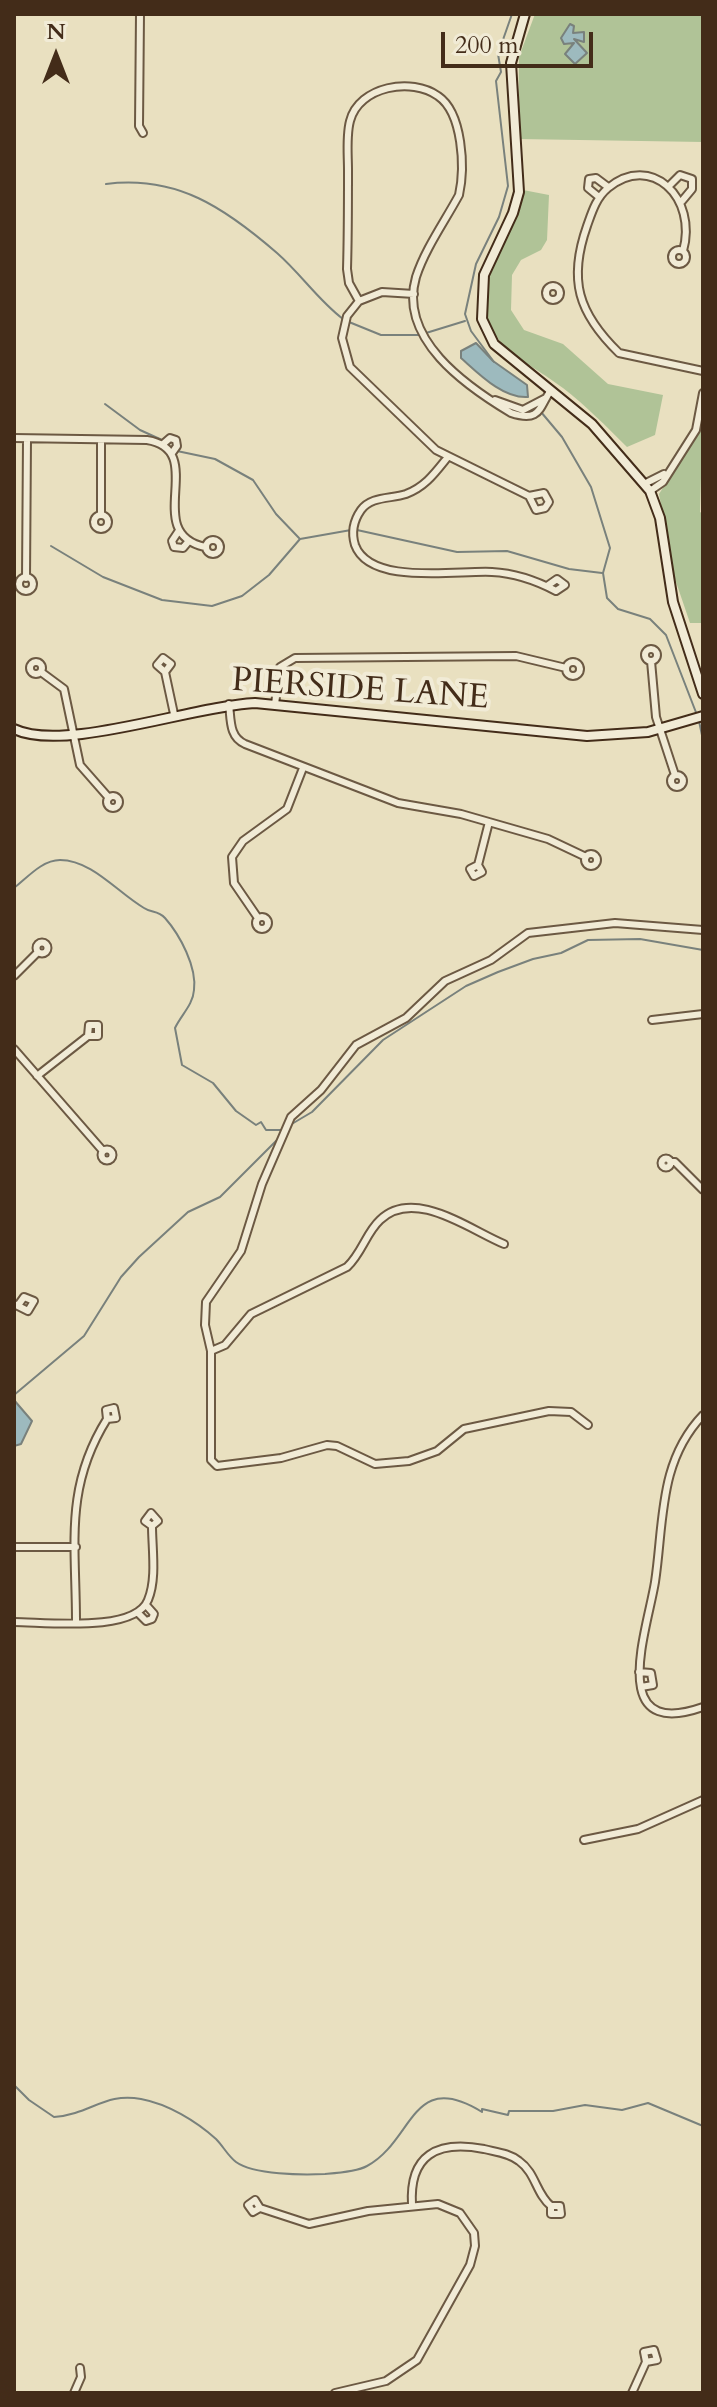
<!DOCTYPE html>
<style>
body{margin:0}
#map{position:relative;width:717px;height:2407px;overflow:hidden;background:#e9e0c0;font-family:Cardo,serif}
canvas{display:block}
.frame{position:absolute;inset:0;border:16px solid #432c19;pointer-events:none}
.north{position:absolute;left:16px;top:16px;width:80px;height:80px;-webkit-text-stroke:6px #f1ebd6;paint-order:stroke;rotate:0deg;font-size:22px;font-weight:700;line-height:32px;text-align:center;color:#432c19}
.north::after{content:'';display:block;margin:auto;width:28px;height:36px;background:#432c19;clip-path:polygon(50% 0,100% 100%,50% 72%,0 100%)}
.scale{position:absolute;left:441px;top:32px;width:152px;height:36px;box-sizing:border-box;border:4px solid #432c19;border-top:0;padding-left:10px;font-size:24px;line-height:28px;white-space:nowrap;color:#432c19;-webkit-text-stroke:6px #f1ebd6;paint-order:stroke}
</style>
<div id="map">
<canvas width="717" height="2407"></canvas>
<div class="frame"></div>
<div class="north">N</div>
<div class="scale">200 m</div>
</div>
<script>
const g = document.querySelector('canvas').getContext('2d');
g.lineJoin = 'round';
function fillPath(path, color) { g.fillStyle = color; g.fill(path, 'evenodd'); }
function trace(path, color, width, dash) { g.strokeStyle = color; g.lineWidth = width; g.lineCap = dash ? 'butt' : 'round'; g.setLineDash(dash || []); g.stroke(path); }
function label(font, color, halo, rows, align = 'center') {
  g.font = font + ' Cardo,serif'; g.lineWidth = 8; g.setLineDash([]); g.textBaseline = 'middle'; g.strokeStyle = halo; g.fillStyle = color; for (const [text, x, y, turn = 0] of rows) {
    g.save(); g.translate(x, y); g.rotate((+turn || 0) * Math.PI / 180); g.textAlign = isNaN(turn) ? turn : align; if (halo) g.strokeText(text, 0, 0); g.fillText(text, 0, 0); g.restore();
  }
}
fillPath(new Path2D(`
 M535,14H703V142L518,139L519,57Z
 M523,190L549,195L547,240L541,250L521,260L512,275L511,310L524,330L563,344L608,384L663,395L655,435L627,447C606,426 586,406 563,388C527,360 477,344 485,288C490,254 515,224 523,190Z
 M703,408L700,512L703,514V623H690L675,579L659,494L695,438Z`), '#b0c397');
const water = new Path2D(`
 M570,24L574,26L573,33L584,32V42L574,39L587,53L575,64L565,54L574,43L564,44L561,38Z
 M476,343L493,361L527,385L528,397C503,399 478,373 461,358V351Z
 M14,1400L32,1421L21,1444L14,1446Z`);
fillPath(water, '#9dbabe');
trace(water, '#79817c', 2);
trace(new Path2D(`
 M106,184C177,175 225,208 277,253C301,274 318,300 343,319
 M349,322L381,335H420
 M426,333L465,321
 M494,362L471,331L465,314L476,264L499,217L508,186L496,81L501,72L498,54L512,14
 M105,404L140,430L162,440
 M541,412L562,437L591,487L610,548L603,573L607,598L618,609L650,619L666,635L697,715
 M177,451L215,459L253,480L276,514L299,538
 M357,530L457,552L507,551L569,569L602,573
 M51,546L103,577L162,600L212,606L242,596L269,575L300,539L351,530
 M699,721L703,740
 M14,888C27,878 42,860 60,860C92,860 118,893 144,908C151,913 158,910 165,918C180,935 197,967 194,990C193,1005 181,1015 175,1028L182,1065L213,1083L236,1111L256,1125L261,1122L266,1130H281
 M290,1125L312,1112L383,1040L466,986L498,972L533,959L561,953L588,940L640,939L703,950
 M14,1395L84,1336L121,1277L139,1257L188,1212L220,1197L279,1138
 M14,2085L29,2100L54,2117C91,2114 105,2092 141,2099C168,2104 196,2121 216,2139C223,2146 228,2156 236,2162C254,2175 303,2175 325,2174C338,2173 356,2172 367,2166C414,2141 411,2068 482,2112V2109L508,2115L509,2111H553L585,2105L622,2110L648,2103L703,2126`), '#79817c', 2);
const street = new Path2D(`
 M140,14L139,126L143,133
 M668,187L680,175L692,179V189L682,201
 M599,197L588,188L589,179L596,178L608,187
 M672 257a7 7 0 1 1 14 0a7 7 0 1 1-14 0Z
 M683,251C698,198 651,152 608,188C596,198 592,212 587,226C568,280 578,313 619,353L703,371
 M546 293a7 7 0 1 1 14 0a7 7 0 1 1-14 0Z
 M414,294L382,292L359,301L347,316L342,338L350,367L436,450L529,496L536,510L545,508L549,502L544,493L529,496
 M359,301L349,283L347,269C348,236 348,203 348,170C348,155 346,136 350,121C359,86 412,77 438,96C463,113 465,168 459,195C445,221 425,249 416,277C398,339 466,386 511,413C541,423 539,407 551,390
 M495,400L523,410L546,398
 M14,438L147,440C210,450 140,533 205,547
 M162,445L170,438L176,440L177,446L172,453
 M447,458C435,473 425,487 406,494C391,499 371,496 361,510C354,520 351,532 355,545C370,586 457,570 492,572C513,573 537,581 556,591L565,585L557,579L547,586
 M644,484L664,474
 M650,491L663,482L696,430L703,393
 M101,514V440
 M94 522a7 7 0 1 1 14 0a7 7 0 1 1-14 0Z
 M178,532L172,541L174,547L183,548L188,542
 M206 547a7 7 0 1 1 14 0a7 7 0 1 1-14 0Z
 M19 584a7 7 0 1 1 14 0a7 7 0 1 1-14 0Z
 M26,578L27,440
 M645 655a6 6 0 1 1 12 0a6 6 0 1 1-12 0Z
 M651,661L656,717L675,775
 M30 668a6 6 0 1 1 12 0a6 6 0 1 1-12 0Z
 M566 669a7 7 0 1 1 14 0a7 7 0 1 1-14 0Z
 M41,672L64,689L80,765L109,798
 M165,672L171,664L163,658L157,665L165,672L174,714
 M229,704C231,720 229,737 245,744L398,803L461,814L548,839L586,857
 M275,704L280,667L295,658L516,656L566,668
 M671 781a6 6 0 1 1 12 0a6 6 0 1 1-12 0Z
 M107 802a6 6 0 1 1 12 0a6 6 0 1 1-12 0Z
 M585 860a6 6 0 1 1 12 0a6 6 0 1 1-12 0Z
 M478,865L482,872L474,876L470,869L478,865L489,822
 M256 923a6 6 0 1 1 12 0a6 6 0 1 1-12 0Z
 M258,918L234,883L232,857L243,841L287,809L303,768
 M36.5 948a5.5 5.5 0 1 1 11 0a5.5 5.5 0 1 1-11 0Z
 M14,976L38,952
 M652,1020L703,1014
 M14,1049L103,1151
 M37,1076L88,1036H98V1025H89L88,1036
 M101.5 1155a5.5 5.5 0 1 1 11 0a5.5 5.5 0 1 1-11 0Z
 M661.5 1163a4.5 4.5 0 1 1 9 0a4.5 4.5 0 1 1-9 0Z
 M671,1162H675L703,1190
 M14,1304L28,1311L34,1301L24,1297L19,1304
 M211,1351L225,1345L251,1314L347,1267C362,1253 366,1233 380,1220C414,1187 470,1230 504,1244
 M703,1415C658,1462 664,1523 655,1582C647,1631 606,1741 703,1707
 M588,1425L571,1412L549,1411L464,1429L437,1451L409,1461L375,1464L337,1446L327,1445L281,1458L217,1466L211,1460V1351L205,1325L206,1302L241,1251L262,1184L291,1117L321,1090L356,1045L406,1018L445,981L491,960L528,933L615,923L703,930
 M14,1547H76
 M138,1613L146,1621L152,1619L154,1614L146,1605
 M76,1621C76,1544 64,1488 107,1419L116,1418L114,1408L106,1410L107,1419
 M14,1622C46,1622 135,1633 148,1600C157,1579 152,1548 152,1526L158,1521L151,1513L145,1521L152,1526
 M639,1672L651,1673L653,1685L641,1687
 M584,1840L638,1829L703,1800
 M412,2205C409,2155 437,2140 484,2149C496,2152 509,2153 519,2161C536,2173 536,2194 551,2206V2214H561L560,2206H551
 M260,2208L253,2212L248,2205L255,2200L260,2208L309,2224L368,2211L438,2204L460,2213L474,2233L475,2246L470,2265L417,2360L386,2381L335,2393
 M74,2393L81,2377L80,2368
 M632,2393L646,2362L644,2352L654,2350L657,2360L646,2362`);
const secondary = new Path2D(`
 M525,14L511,63L519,192L513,213L484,275L482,319L494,344L592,424L650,491L660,518L673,602L703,694
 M14,729C64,753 192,706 255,703L587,736L648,732L703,716`);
trace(street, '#6c5943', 10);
trace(secondary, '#432c19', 12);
trace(street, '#f1ebd6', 6);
trace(secondary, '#f1ebd6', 8);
label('34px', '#432c19', '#f1ebd6', [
 ["PIERSIDE LANE",360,691,4]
]);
</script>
